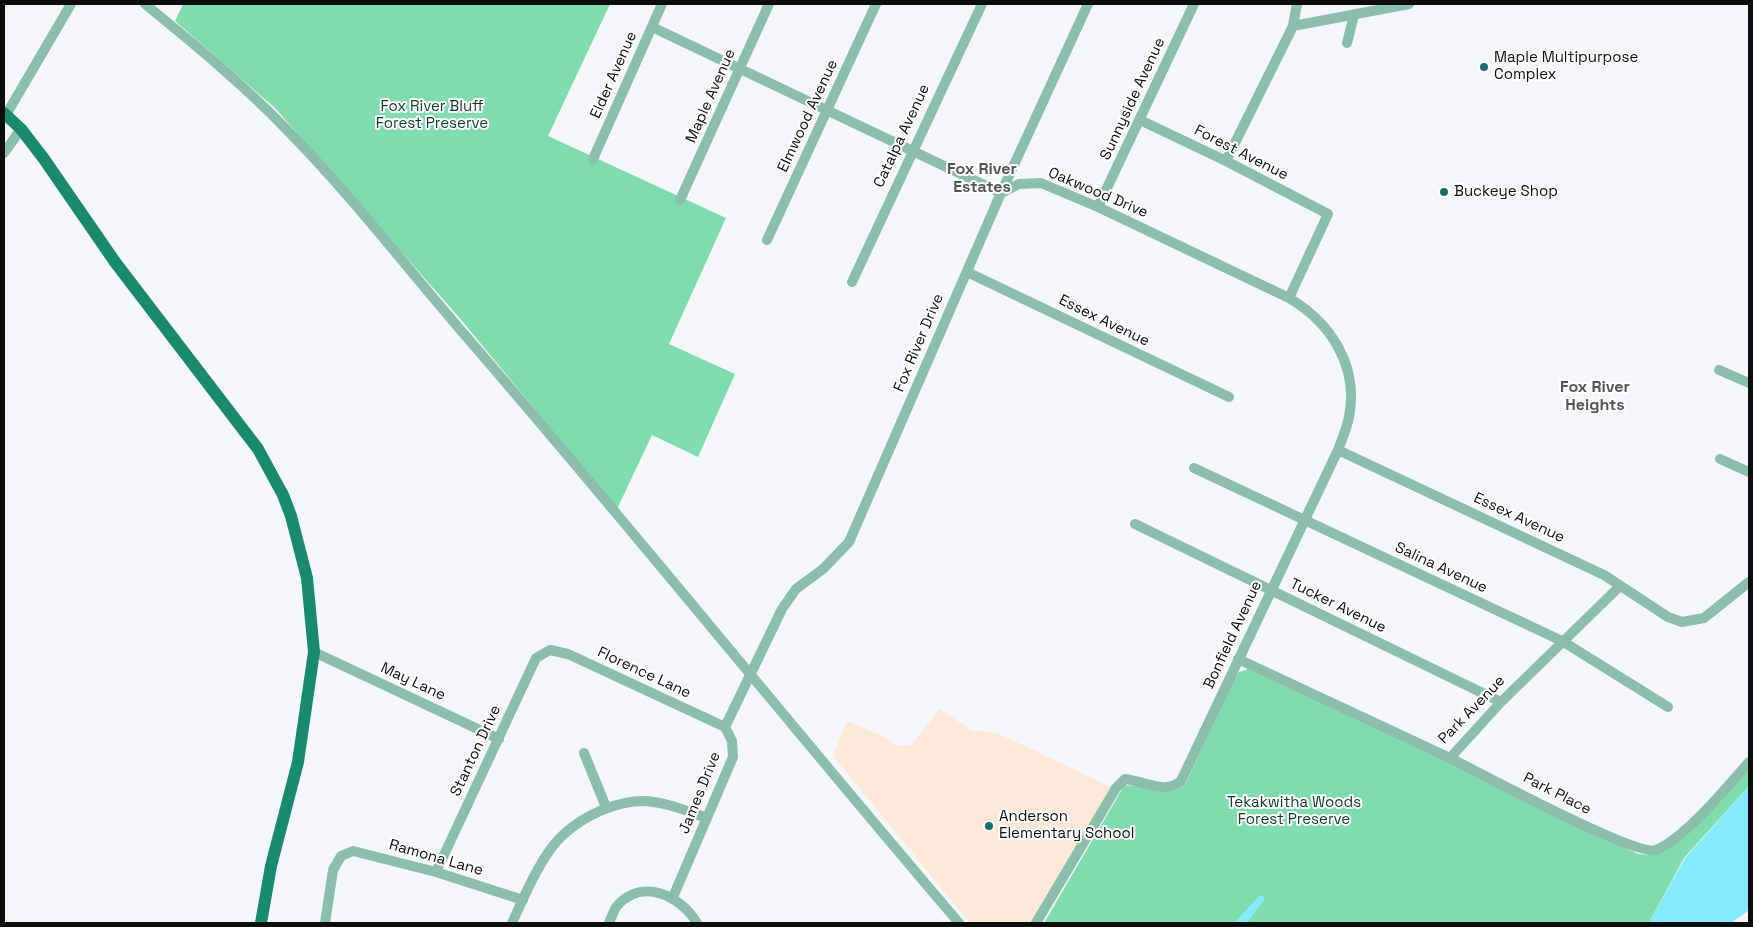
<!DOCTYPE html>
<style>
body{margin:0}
#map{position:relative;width:1753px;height:927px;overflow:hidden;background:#f4f6f9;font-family:"Space Grotesk",sans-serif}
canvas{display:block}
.frame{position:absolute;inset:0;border:5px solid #0d0d0e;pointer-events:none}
</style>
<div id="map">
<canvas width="1753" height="927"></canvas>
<div class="frame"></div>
</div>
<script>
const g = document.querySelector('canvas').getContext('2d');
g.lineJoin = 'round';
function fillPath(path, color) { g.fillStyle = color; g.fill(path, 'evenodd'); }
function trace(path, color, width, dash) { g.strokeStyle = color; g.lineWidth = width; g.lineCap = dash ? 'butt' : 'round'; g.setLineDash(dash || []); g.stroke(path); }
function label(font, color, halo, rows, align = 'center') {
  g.font = font + ' "Space Grotesk",sans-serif'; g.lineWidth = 4; g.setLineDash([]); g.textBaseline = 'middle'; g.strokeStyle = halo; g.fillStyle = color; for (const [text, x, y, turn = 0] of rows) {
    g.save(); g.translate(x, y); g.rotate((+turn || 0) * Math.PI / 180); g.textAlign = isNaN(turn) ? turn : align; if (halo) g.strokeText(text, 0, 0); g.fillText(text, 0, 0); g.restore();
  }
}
fillPath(new Path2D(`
 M940,709L971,730L997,733L1111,787L1032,923H970L833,756L847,721L887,738L897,746L911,745Z`), '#fbe8d8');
fillPath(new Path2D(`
 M183,4H610L548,136L726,218L669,344L735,374L698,457L652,435L617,509L463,322L275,108L175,21Z
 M1248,669L1468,771L1638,854L1651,855L1670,848L1749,767V786L1684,858L1649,923H1044L1124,786C1146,781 1167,802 1186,783L1235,677L1239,672Z`), '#7fdcaf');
fillPath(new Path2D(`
 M1749,786V910L1731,923H1649L1685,858Z
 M1260,895L1265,897L1264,900L1247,923H1221L1236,921Z`), '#85ebfc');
trace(new Path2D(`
 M145,4C194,44 244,85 288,131C353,197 409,271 470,341C636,533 794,730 959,923
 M1293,26L1409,4
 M652,27L1001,193L1019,184L1041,183L1098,207L1289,298C1331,323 1359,366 1349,417C1347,428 1342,439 1338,450L1181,781C1164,795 1145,781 1125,779L1116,788L1036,923
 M1347,43L1354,15
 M6,115L71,4
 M1140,120L1226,161L1328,214L1289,298
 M4,153L21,129
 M593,159L662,4
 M1226,161L1293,26L1297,4
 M680,200L769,4
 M1098,207L1194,4
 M767,240L876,4
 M967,272L1229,397
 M852,282L982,4
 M1719,370L1749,383
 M1338,450L1604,575L1668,617L1682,622L1704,618L1749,582
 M1720,459L1749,472
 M1194,468L1562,641L1668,707
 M1135,524L1501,702
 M314,652L499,739
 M1238,659L1450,758L1501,702L1620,586
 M584,753L606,807
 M1450,758C1478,772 1635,857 1656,850C1684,839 1728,786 1749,762
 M436,872L536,658L550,650L568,654L725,727
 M673,897L733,757L732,741L725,727L782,609L796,589L823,569L849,542L1001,193L1088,4
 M325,923L333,870L341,856L353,851L436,872L523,900
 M512,923C524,897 542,853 564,834C585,815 616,801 644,801C666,802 687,811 707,818
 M609,923C611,918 614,910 617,906C642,877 681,896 697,923`), '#8dbdac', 10);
trace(new Path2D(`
 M4,113L21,129L44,159L115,262L258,449L283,495L291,516L307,578L314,652L298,762L271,866L261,923`), '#1a8a6f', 12);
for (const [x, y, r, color] of [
 [1484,67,5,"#1e6b6d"],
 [1444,192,5,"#1e6b6d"],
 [989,826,5,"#1e6b6d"]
]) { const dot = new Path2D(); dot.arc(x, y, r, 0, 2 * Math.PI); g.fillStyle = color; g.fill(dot); trace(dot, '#fff', 2); }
label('15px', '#0d0d0e', '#fff', [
 ["Maple Multipurpose",1494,58],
 ["Complex",1494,75],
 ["Buckeye Shop",1454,192],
 ["Anderson",999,817],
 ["Elementary School",999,834]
], 'left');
label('15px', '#0d0d0e', '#fff', [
 ["Elder Avenue",614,75,-66],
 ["Maple Avenue",711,96,-66],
 ["Sunnyside Avenue",1133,99,-65],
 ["Elmwood Avenue",808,116,-65],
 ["Catalpa Avenue",902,136,-65],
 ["Forest Avenue",1241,153,27],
 ["Oakwood Drive",1098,193,23],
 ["Essex Avenue",1104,321,26],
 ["Fox River Drive",919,343,-67],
 ["Essex Avenue",1519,518,25],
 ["Salina Avenue",1441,568,25],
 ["Tucker Avenue",1338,606,26],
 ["Bonfield Avenue",1233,635,-65],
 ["Florence Lane",644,673,25],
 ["May Lane",413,682,25],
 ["Park Avenue",1472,710,-46],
 ["Stanton Drive",476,751,-65],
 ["James Drive",700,793,-68],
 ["Park Place",1557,794,27],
 ["Ramona Lane",436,858,16]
]);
label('15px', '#0d3c29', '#fff', [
 ["Fox River Bluff",432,107],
 ["Forest Preserve",432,124],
 ["Tekakwitha Woods",1294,803],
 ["Forest Preserve",1294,820]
]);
label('bold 16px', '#535557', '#fff', [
 ["Fox River",982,170],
 ["Estates",982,188],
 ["Fox River",1595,388],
 ["Heights",1595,406]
]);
</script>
